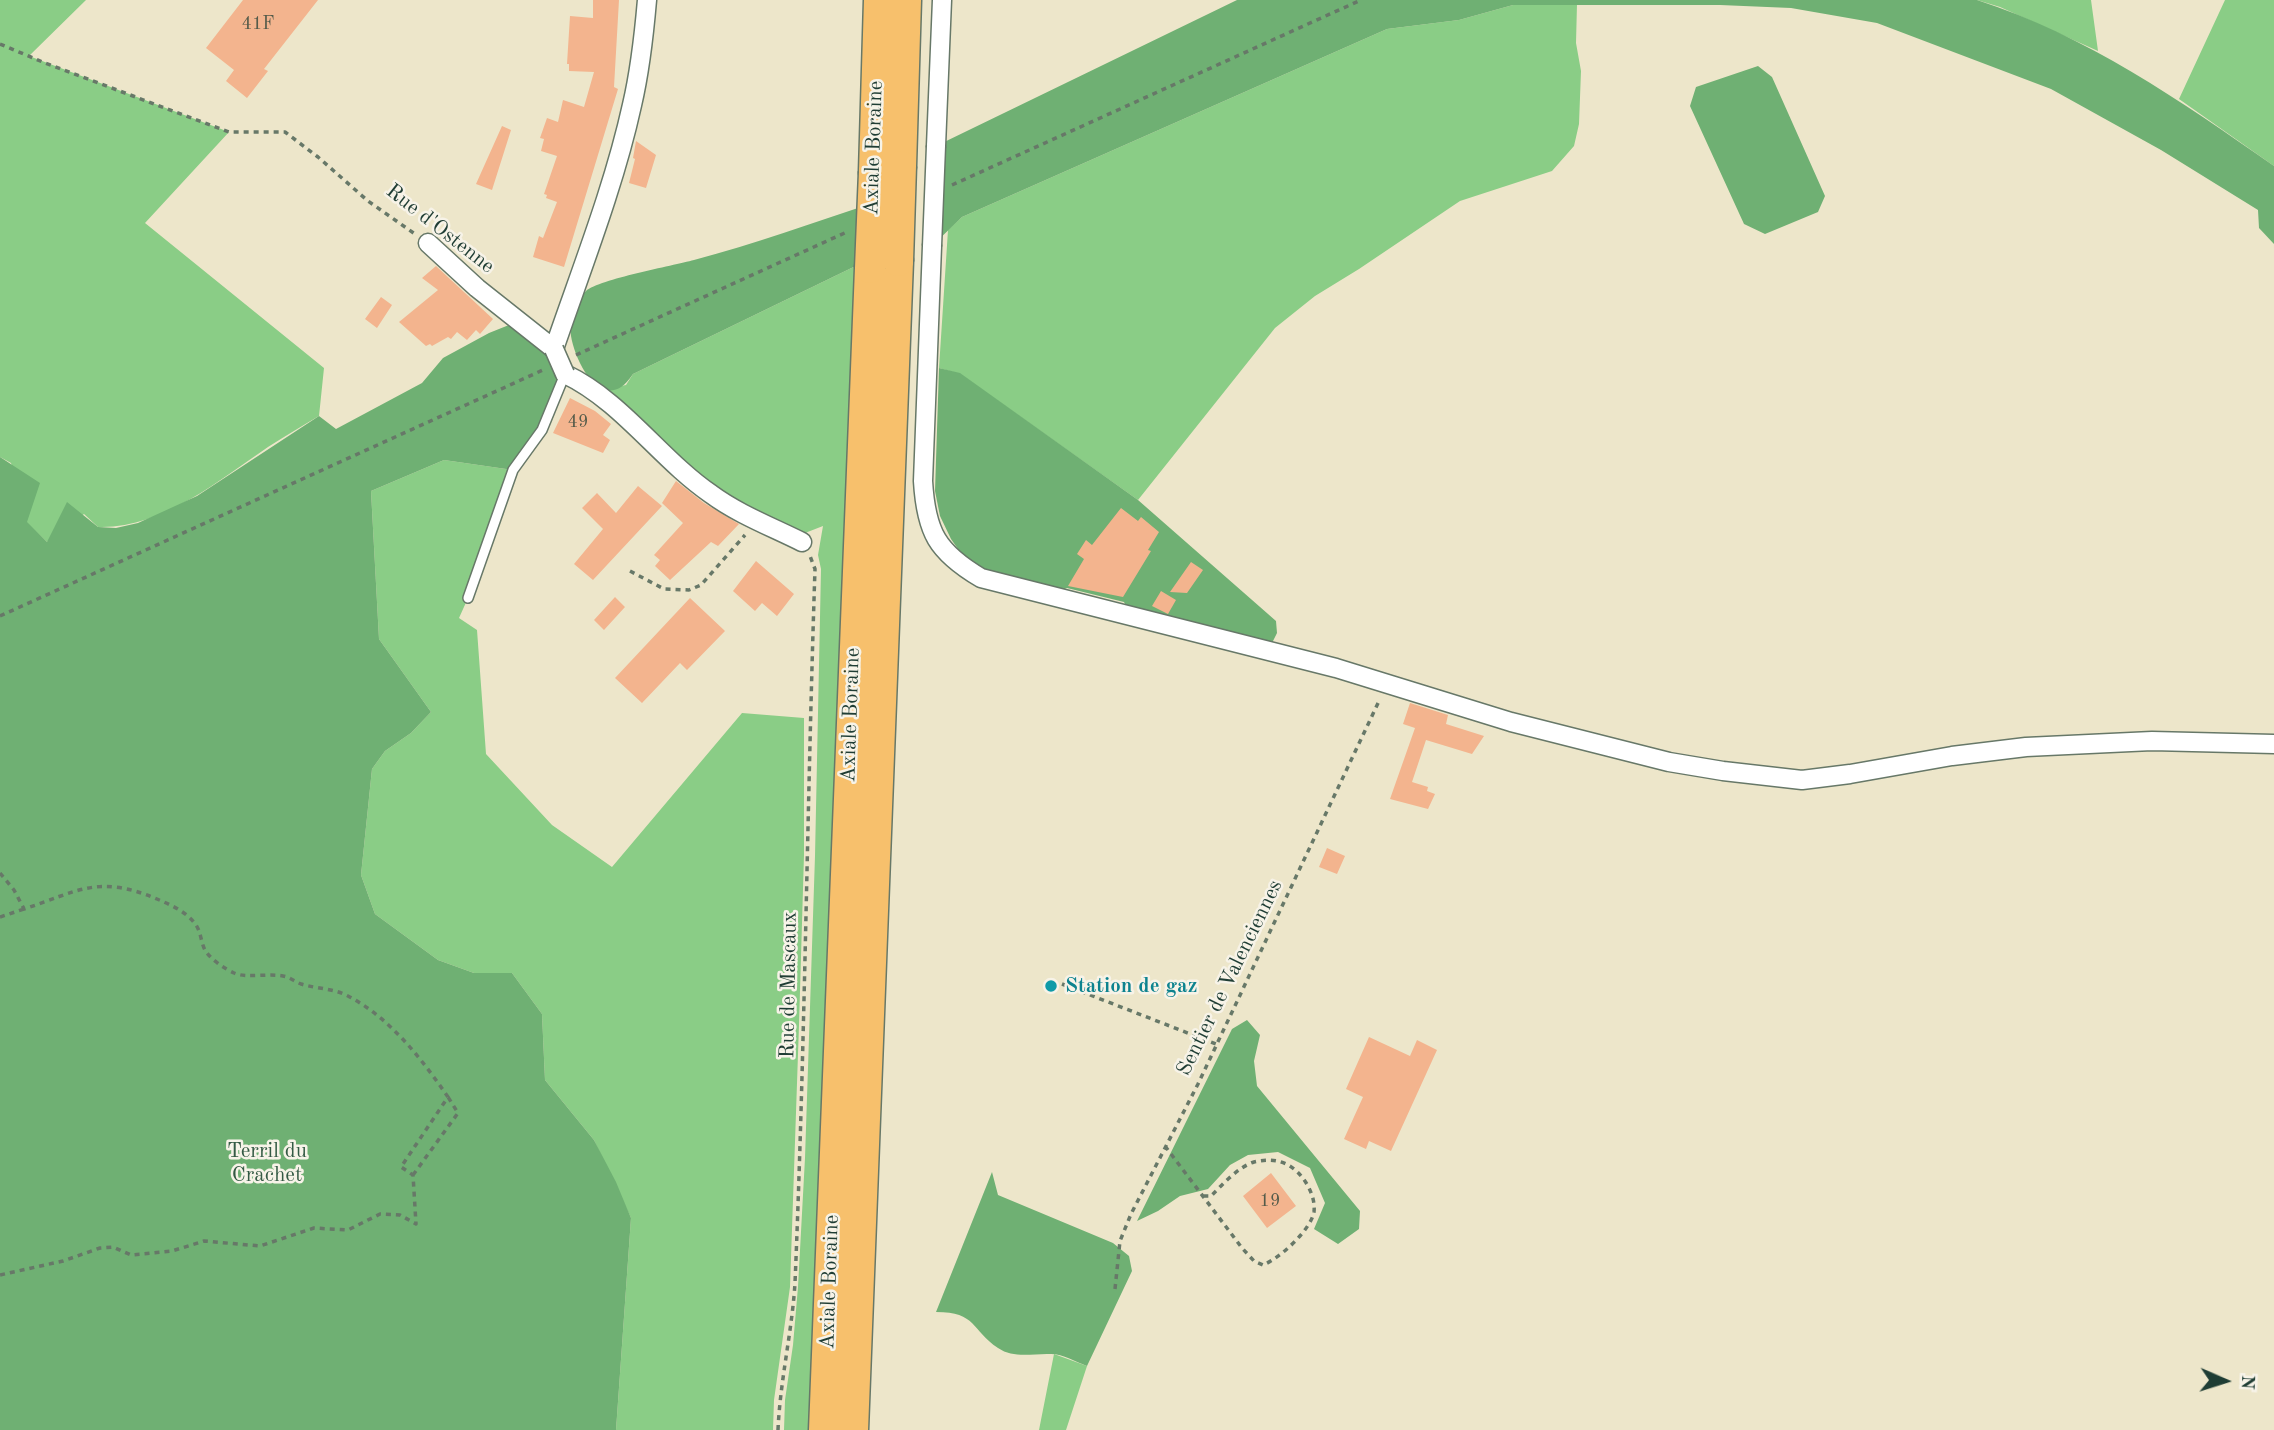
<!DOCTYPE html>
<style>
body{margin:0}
#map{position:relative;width:2274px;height:1430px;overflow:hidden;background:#ede6ca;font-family:"Old Standard TT",serif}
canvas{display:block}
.north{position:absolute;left:2190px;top:1346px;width:70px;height:70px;-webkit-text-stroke:5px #f7f3e8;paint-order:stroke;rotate:93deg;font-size:19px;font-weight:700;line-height:28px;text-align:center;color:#1f3d34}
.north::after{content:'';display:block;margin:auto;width:24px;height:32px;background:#1f3d34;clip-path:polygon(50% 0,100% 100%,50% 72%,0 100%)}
</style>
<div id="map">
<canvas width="2274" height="1430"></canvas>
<div class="north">N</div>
</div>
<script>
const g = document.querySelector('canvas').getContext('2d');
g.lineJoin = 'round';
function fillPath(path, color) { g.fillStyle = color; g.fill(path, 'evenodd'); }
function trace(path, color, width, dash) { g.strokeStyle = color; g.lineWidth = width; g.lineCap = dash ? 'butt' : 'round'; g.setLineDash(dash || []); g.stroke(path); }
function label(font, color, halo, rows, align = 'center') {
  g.font = font + ' "Old Standard TT",serif'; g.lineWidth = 5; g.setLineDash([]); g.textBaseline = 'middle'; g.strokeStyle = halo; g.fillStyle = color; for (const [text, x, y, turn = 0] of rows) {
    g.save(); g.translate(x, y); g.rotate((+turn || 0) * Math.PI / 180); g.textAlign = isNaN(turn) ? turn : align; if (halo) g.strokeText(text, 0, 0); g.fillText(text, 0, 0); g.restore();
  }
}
fillPath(new Path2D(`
 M0,0H86L29,56L229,132L145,223L324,368L319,416C302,426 285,436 268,447C218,481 161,529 98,527L84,514L47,542L27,523L11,463L0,457Z
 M1977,0H2091L2098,51L2000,7Z
 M2225,0H2274V166L2179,99Z
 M1577,4L1576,43L1581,71L1579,124L1574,146L1552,171L1460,201L1359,269L1315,296L1275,328L1138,500L960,374L939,368L948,230L962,217L1387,29L1459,20L1513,5Z
 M870,259L824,1430H784L785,1400L793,1345L798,1287L805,1158L815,856L821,569L818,555L823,526L805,533L762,515L735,508L605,389L626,385L633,374Z
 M444,460L513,470L468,598L459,618L477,630L486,754L552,825L612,867L742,713L804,718V855L799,1025L790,1287L774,1400L773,1430H616L631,1218L594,1140L545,1080L542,1014L512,973H474L438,960L375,914L361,875L372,769L385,751L411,733L431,712L379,639L371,491Z
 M1054,1354L1087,1366L1066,1430H1039Z`), '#8acd86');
fillPath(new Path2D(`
 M1237,0H1977C2086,35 2181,101 2274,166V244L2259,228L2258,210L2161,150L2051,89L1877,23L1791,8L1720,5H1513L1459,20L1387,29L962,217L932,246L936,146Z
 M1758,66L1772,77L1825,196L1818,212L1765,234L1744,224L1690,106L1696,87Z
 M873,203L870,259L633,374C605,417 576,366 571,336C570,326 579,298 586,291C600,279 672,266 694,260C754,244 813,223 873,203Z
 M519,321L565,374L542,430L513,470L444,460L371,491L379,639L431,712L411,733L385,751L372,769L361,875L375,914L438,960L474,973H512L542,1014L545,1080L594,1140L616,1182L631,1218L616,1430H0V457L40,483L27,522L47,542L67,502L98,527L116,528L138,523L197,496L319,416L336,429L422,383L443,358L489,333Z
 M939,368L960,373L1138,500L1276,621L1277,633L1271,645L1128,610L1124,602L1067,588L1054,593L979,572L967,562L951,539L940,516L935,491Z
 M1247,1020L1260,1035L1254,1061L1257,1086L1360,1211L1359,1229L1338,1244L1314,1229L1325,1203L1310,1168L1278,1152L1248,1155L1230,1165L1208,1189L1180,1196L1158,1211L1137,1221L1232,1029Z
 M992,1172L998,1195L1113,1243L1129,1256L1132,1271L1087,1366C1076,1362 1063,1354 1051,1354C1034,1353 1014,1359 998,1348C971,1330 977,1312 936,1312Z`), '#6fb073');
fillPath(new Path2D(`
 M243,0H318L264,69L268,71L247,98L226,81L234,70L206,48Z
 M593,0H619L614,87L618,89L564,267L533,257L539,236L543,238L557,202L546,198L547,195L544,194L557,156L541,151L544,139L540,138L547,118L558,122L563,100L584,107L594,72L569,71V64H567L570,16L593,18Z
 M502,126L511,130L492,190L476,184Z
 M636,141L656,155L646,188L629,183L635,159L633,158Z
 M436,266L493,319L480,334L476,330L467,340L457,332L451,339L448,337L432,346L430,344L426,346L399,322L438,290L422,278Z
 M381,297L392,305L377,328L365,319Z
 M570,398L595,411L611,424L603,435L610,440L603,453L553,433Z
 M676,481L704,503L739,524L718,546L711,542L670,580L655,566L660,560L654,555L683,523L662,503Z
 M638,486L662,506L593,580L574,564L603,529L582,508L597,493L616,513Z
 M1121,508L1138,521L1141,517L1159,532L1148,550L1151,551L1123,597L1068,586L1084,559L1077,554L1086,540L1092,545Z
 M756,561L794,594L777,616L762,603L755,611L733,591Z
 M1191,562L1203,570L1187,593L1170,592Z
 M1161,591L1176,600L1168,614L1152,606Z
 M615,597L625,607L604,630L594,620Z
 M690,598L725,631L687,670L680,663L642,703L615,678Z
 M1410,703L1448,715L1446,724L1484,736L1472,754L1426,740L1412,782L1428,787L1427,791L1435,794L1428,809L1390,799L1415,728L1403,724Z
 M1327,848L1345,856L1337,874L1319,867Z
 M1369,1037L1410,1056L1417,1040L1437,1050L1391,1151L1369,1141L1366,1149L1344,1139L1363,1097L1346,1089Z
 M1271,1173L1296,1206L1267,1228L1243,1196Z`), '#f3b48e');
const service = new Path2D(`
 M468,598L513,470L542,430L565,374`);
const minor = new Path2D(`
 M936,146L942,0
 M428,243L477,288L554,349C581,270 614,187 632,105C640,71 644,35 647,0
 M932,246L923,481C926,532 937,552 981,578L1336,668L1511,722L1669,762L1723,771L1802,780L1850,774L1952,756L2026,747L2152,741L2274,744
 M565,374C622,401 660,459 711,494C738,514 772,527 802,542`);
const trunk = new Path2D(`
 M901,166L906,0
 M874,172L879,0
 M824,1430L870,268
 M853,1430L898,261`);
trace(service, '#677868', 12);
trace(minor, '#677868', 21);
trace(trunk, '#677868', 33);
trace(new Path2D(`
 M0,44L45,63L229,132H285L318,157L368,201L415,234
 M952,185L1361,0
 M576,355L849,231
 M630,571L664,589L689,590L701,585L745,535
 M0,616L543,370
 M0,873L14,890L24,909C79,891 98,874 157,899C171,905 187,912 196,925C201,932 201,943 205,950C210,959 225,969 234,973C247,979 271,972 287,977C292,979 296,982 301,984C317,989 333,988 348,996C390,1018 421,1058 448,1097L401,1167L413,1175L416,1224L400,1215L380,1214L348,1230L314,1228L260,1246L204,1241L172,1251L131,1255L113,1247L100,1248L63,1261L0,1275
 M0,917L24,909
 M1062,984L1216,1044
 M1165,1146L1242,1248L1254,1261L1263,1265C1280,1258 1310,1231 1314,1212C1315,1202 1312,1194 1308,1186C1296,1165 1279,1156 1254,1162C1238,1167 1223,1184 1211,1196H1203
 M413,1175L458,1113L448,1097
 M1115,1289L1120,1241L1131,1214L1198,1084L1380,699
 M778,1430C780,1381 792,1332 795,1283C805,1045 807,807 815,569L810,556`), '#677868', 3.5, [5, 5]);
trace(service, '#fff', 9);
trace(minor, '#fff', 18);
trace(trunk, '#f7c06c', 30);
const minorBridge = new Path2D(`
 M932,246L936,146
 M554,349L565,374`);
const trunkBridge = new Path2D(`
 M898,261L901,166
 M870,268L874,172`);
trace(minorBridge, '#677868', 21, []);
trace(trunkBridge, '#677868', 33, []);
trace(minorBridge, '#fff', 18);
trace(trunkBridge, '#f7c06c', 30);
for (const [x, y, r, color] of [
 [1051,986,7,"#0f9aa8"]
]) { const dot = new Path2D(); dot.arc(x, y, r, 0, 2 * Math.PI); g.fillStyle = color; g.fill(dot); trace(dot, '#f7f3e8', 2.5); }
label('18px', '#545b4a', null, [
 ["41F",258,24],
 ["49",578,422],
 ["19",1270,1201]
]);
label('21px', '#1f3d34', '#f7f3e8', [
 ["Axiale Boraine",874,148,-88],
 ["Rue d'Ostenne",440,229,38],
 ["Axiale Boraine",851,715,-88],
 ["Sentier de Valenciennes",1230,978,-64],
 ["Rue de Mascaux",789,985,-89],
 ["Axiale Boraine",830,1282,-88]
]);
label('bold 21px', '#0d838f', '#f7f3e8', [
 ["Station de gaz",1065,986]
], 'left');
label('21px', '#345a44', '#f7f3e8', [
 ["Terril du",267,1151],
 ["Crachet",267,1175]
]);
</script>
